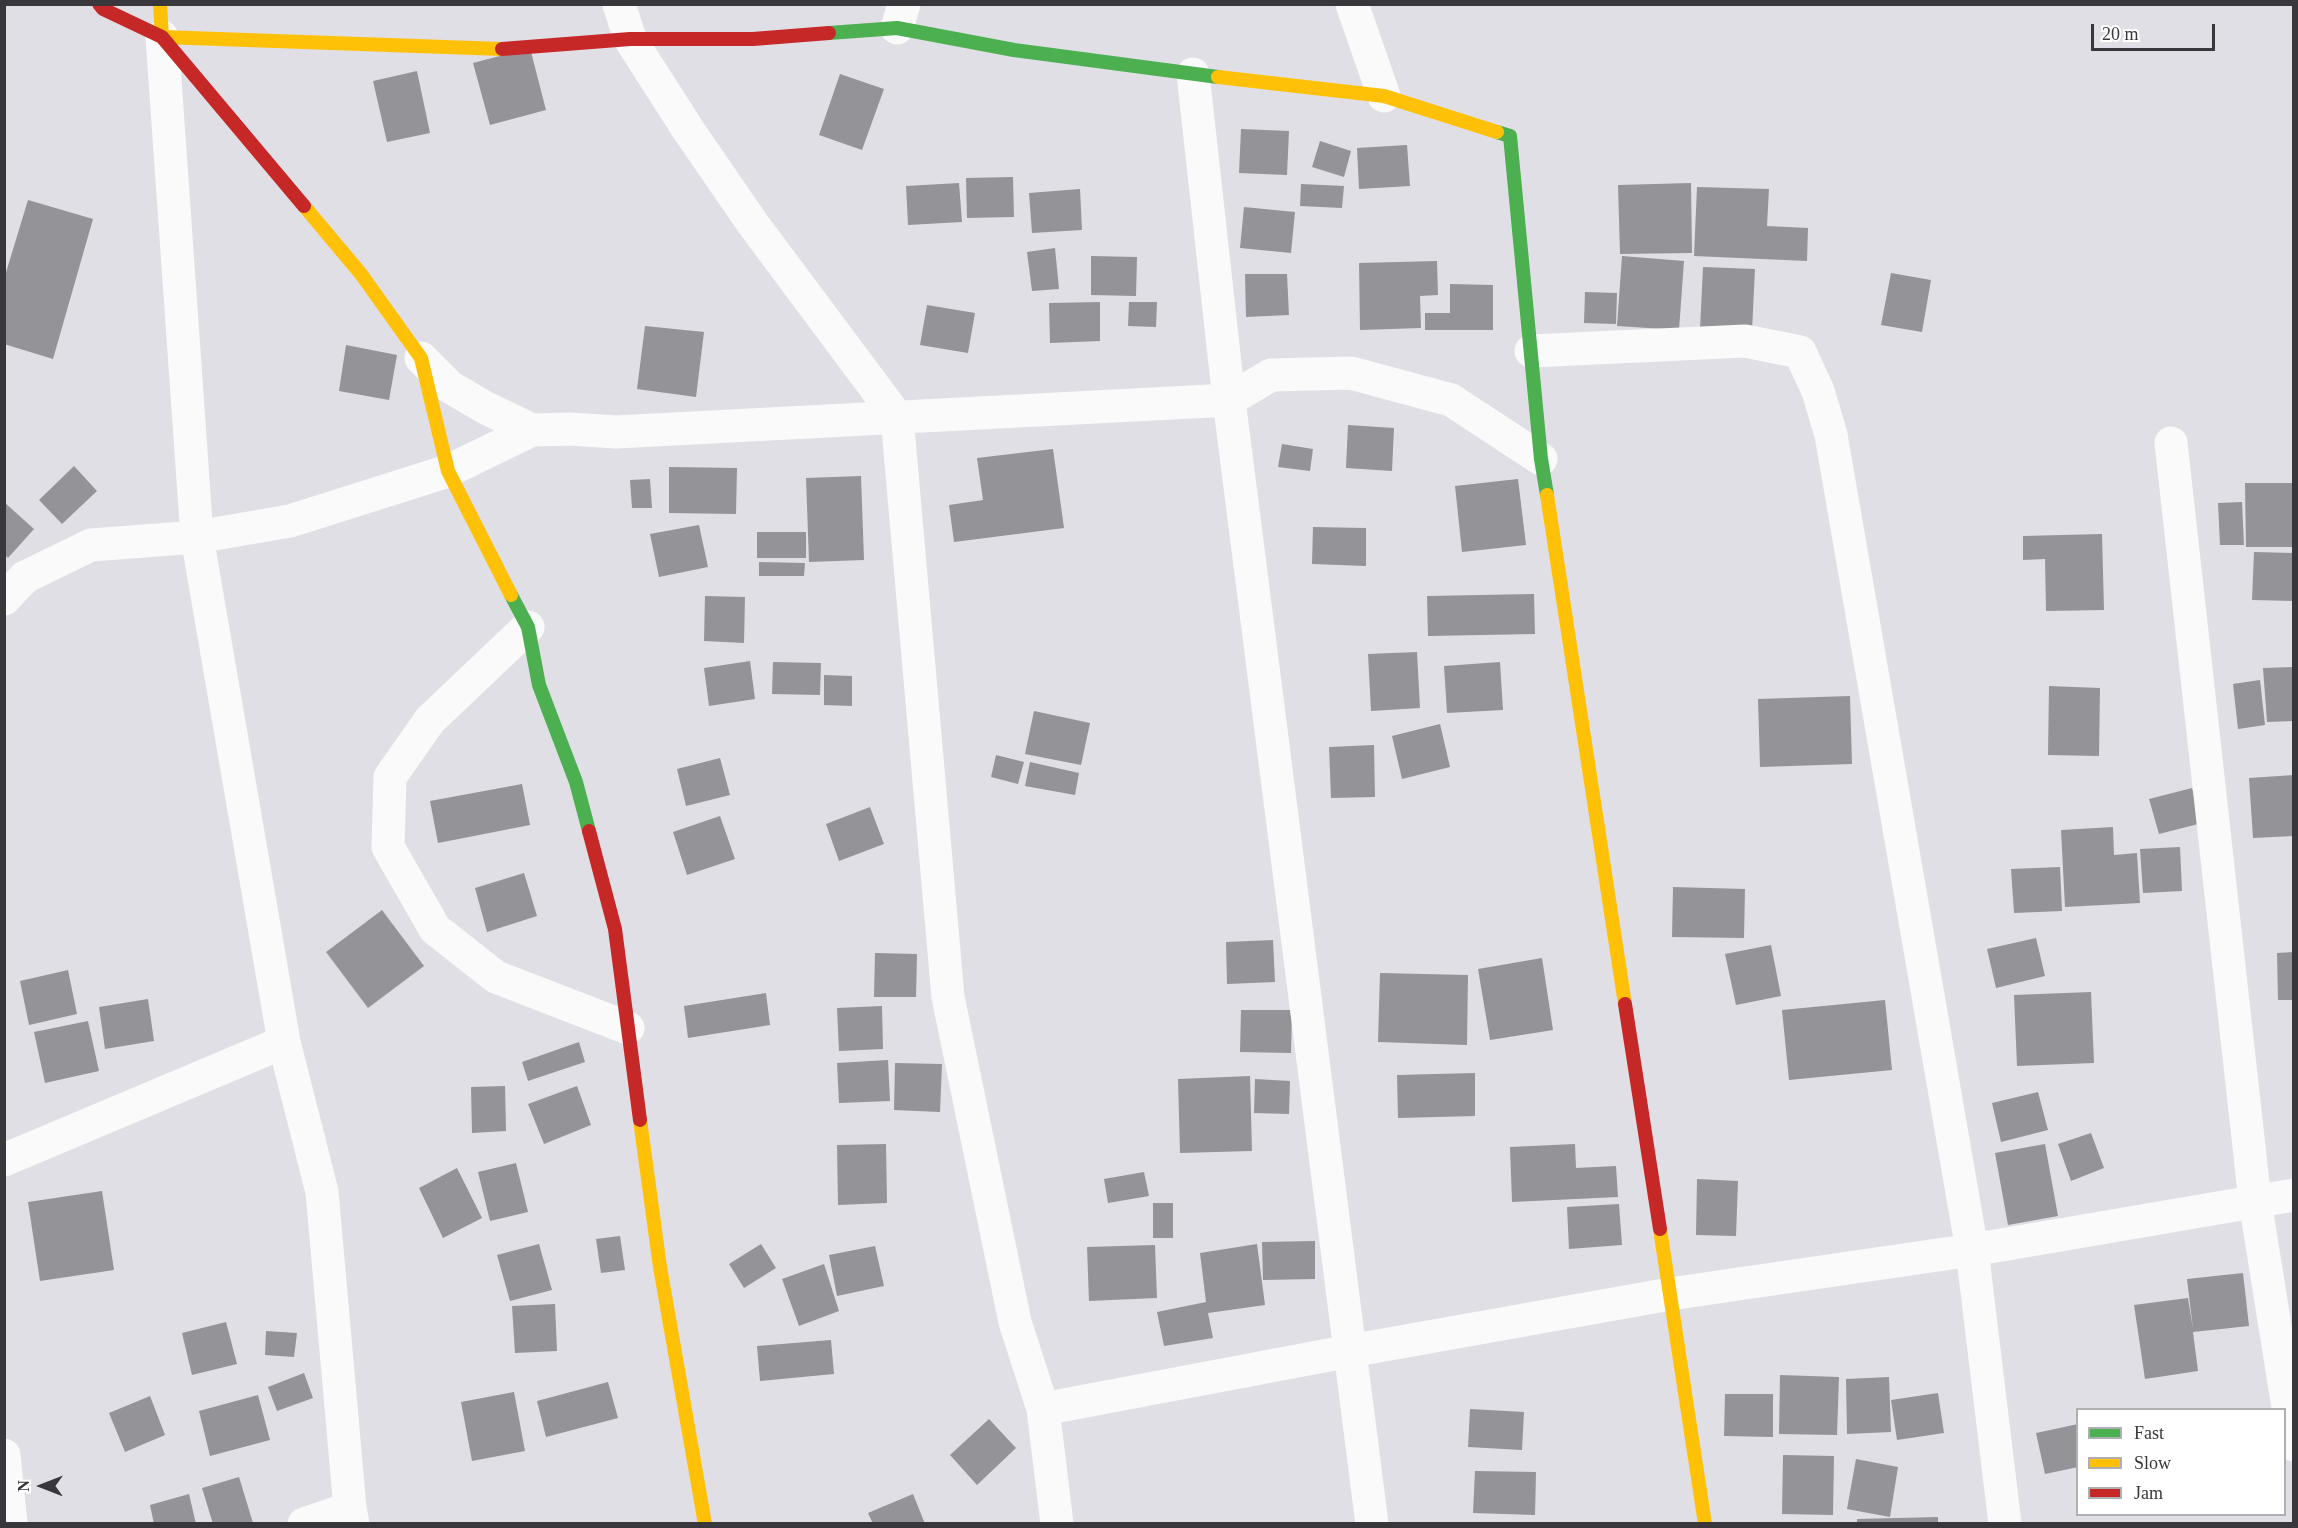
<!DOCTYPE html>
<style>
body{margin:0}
#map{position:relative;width:2298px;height:1528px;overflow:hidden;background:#e0dfe5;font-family:"Times New Roman",serif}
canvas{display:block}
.frame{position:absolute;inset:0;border:6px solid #38383c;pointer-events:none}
.legend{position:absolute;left:2076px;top:1408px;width:210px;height:108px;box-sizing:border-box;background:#fff;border:2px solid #afafb1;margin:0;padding:8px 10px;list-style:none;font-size:18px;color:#38383c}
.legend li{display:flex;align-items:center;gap:12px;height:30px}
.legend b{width:30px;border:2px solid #afafb1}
.north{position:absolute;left:12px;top:1456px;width:60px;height:60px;-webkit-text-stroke:4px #fff;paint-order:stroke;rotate:270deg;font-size:16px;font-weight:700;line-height:24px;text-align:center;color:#38383c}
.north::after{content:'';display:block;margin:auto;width:21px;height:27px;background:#38383c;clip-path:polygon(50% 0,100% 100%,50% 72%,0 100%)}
.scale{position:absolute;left:2091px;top:24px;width:124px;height:27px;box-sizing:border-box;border:3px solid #38383c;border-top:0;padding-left:8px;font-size:18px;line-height:21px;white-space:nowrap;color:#38383c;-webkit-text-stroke:4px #fff;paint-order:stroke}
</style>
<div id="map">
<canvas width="2298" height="1528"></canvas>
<div class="frame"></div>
<ul class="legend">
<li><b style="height:8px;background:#4caf50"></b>Fast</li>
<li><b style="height:8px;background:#ffc107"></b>Slow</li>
<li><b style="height:8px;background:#c62828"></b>Jam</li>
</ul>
<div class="north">N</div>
<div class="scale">20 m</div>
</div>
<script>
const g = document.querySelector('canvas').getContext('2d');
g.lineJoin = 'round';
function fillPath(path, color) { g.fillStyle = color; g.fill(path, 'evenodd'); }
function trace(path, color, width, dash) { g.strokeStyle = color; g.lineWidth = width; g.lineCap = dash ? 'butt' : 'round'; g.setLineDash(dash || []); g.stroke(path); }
fillPath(new Path2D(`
 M530,48L546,110L490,125L473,63Z
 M417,71L430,133L387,142L373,81Z
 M840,74L884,89L862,150L819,135Z
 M1241,129L1289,131L1287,175L1239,173Z
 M1320,141L1351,151L1344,177L1312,167Z
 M1407,145L1410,186L1359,189L1357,148Z
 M1013,177L1014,217L967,218L966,178Z
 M959,183L962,222L908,225L906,186Z
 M1691,183L1692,253L1620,254L1618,185Z
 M1301,184L1344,186L1342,208L1300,206Z
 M1697,187L1769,189L1767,226L1808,228L1807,261L1694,256Z
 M1080,189L1082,230L1032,233L1029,193Z
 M28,200L93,219L53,359L4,344V279Z
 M1244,207L1295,212L1291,253L1240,248Z
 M1055,248L1059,289L1032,291L1027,252Z
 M1091,256L1137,257L1136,296L1091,295Z
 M1622,256L1684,261L1679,330L1617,326Z
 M1437,261L1438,295L1420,296L1421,328L1360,330L1359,263Z
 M1703,267L1755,269L1752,331L1700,329Z
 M1891,273L1931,280L1922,332L1881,325Z
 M1245,274H1287L1289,315L1246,317Z
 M1450,284L1493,285V330H1425V313H1450Z
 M1585,292L1617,293L1616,324L1584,323Z
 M1100,302V341L1050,343L1049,303Z
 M1129,302H1157L1156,327L1128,326Z
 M927,305L975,313L968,353L920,345Z
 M645,326L704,332L696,397L637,389Z
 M346,345L397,355L389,400L339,391Z
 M1348,425L1394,428L1392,471L1346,468Z
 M1282,444L1313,449L1310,471L1278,467Z
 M1053,449L1064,528L954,542L949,505L983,500L977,458Z
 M74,466L97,491L62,524L39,500Z
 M669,467L737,468L736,514L669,513Z
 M861,476L864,560L809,562L806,478Z
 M650,479L652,508H632L630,480Z
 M1518,479L1526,545L1462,552L1455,486Z
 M2245,483H2294V547H2246Z
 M4,502L34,529L8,558L4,554Z
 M2242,502L2244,545H2220L2218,503Z
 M699,525L708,567L659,577L650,534Z
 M1313,527L1366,528V566L1312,564Z
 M757,532H806V558H757Z
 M2102,534L2104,610L2046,611L2045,559L2023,560V536Z
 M2254,552L2294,553V601L2252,600Z
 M759,562L805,563L804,576H759Z
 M1534,594L1535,634L1428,636L1427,596Z
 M705,596L745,597L744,643L704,641Z
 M1417,652L1420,708L1371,711L1368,654Z
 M750,661L755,699L709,706L704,668Z
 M773,662L821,663L820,695L772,694Z
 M1500,662L1503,710L1447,713L1444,666Z
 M2294,667V721L2267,722L2263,668Z
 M824,675L852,676V706L824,705Z
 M2260,680L2265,725L2238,729L2233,684Z
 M2049,686L2100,688L2099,756L2048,755Z
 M1850,696L1852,764L1760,767L1758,699Z
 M1034,711L1090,723L1081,765L1025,754Z
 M1440,724L1450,767L1402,779L1392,736Z
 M1374,745L1375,797L1331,798L1329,747Z
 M996,755L1024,762L1018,784L991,777Z
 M720,758L730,795L686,806L677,769Z
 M1030,762L1079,773L1075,795L1025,786Z
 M2294,775V836L2253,838L2249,778Z
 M522,784L530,825L438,843L430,801Z
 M2192,788L2202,823L2159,834L2149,799Z
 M870,807L884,844L839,861L826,824Z
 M720,816L735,859L687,875L673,832Z
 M2113,827L2114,855L2137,853L2140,903L2065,907L2061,830Z
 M2180,847L2182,891L2143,893L2140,849Z
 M2060,867L2062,911L2014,913L2011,869Z
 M524,873L537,916L487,932L475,888Z
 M1673,887L1745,889L1744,938L1672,937Z
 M382,910L424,966L368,1008L326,952Z
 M2036,938L2045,976L1996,988L1987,949Z
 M1273,940L1275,982L1227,984L1226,942Z
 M1771,945L1781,996L1736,1005L1725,954Z
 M2294,952V1000H2278L2277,953Z
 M875,953L917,954L916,997H874Z
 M1542,958L1553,1030L1490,1040L1478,969Z
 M68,970L77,1014L29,1025L20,981Z
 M1380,973L1468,975L1467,1045L1378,1042Z
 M2091,992L2094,1063L2017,1066L2014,995Z
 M766,993L770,1025L688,1038L684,1006Z
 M148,999L154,1041L105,1049L99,1007Z
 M1885,1000L1892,1070L1789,1080L1782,1010Z
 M882,1006L883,1049L839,1051L837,1008Z
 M1241,1010H1292L1291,1053L1240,1052Z
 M88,1021L99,1071L45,1083L34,1032Z
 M579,1042L585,1062L528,1081L522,1062Z
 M888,1060L890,1101L839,1103L837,1063Z
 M895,1063L942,1064L940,1112L894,1110Z
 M1475,1073V1116L1398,1118L1397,1075Z
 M1250,1076L1252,1151L1180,1153L1178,1079Z
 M1255,1079L1290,1081L1289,1114L1254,1113Z
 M505,1086L506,1131L472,1133L471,1087Z
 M577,1086L591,1125L544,1144L528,1104Z
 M2038,1092L2048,1130L2001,1142L1992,1103Z
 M2091,1133L2104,1168L2071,1181L2058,1144Z
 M886,1144L887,1203L838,1205L837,1145Z
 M1575,1144L1576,1168L1616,1166L1618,1197L1512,1202L1510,1147Z
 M2045,1144L2058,1216L2008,1225L1995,1153Z
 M516,1163L528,1212L490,1221L478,1172Z
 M457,1168L482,1218L443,1238L419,1188Z
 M1144,1172L1149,1196L1108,1203L1104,1179Z
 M1697,1179L1738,1181L1736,1236L1696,1235Z
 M102,1191L114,1270L40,1281L28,1202Z
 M1153,1203H1173V1238H1153Z
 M1619,1204L1622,1245L1569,1249L1567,1207Z
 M620,1236L625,1270L601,1273L596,1239Z
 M1315,1241V1279L1263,1280L1262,1242Z
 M539,1244L552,1290L510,1301L497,1255Z
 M761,1244L776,1268L744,1288L729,1264Z
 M1257,1244L1265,1305L1208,1313L1213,1338L1164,1346L1157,1312L1206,1302L1200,1253Z
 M1155,1245L1157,1298L1089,1301L1087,1247Z
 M875,1246L884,1286L837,1296L829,1255Z
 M824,1264L839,1311L799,1326L782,1279Z
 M2243,1273L2249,1326L2193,1332L2198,1371L2145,1379L2134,1305L2188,1298L2193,1329L2187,1279Z
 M555,1304L557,1351L515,1353L512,1306Z
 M226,1322L237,1364L192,1375L182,1333Z
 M266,1331L297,1333L294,1357L265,1355Z
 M831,1340L834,1374L760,1381L757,1346Z
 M304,1373L313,1398L277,1411L268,1387Z
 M1780,1375L1839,1377L1837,1435L1779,1434Z
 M1889,1377L1891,1432L1847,1434L1846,1379Z
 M608,1382L618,1418L546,1437L537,1401Z
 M514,1392L525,1451L472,1461L461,1402Z
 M1938,1393L1944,1433L1897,1440L1891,1400Z
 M1725,1394H1773V1437L1724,1436Z
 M258,1395L270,1440L210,1456L199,1411Z
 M150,1396L165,1435L125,1452L109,1413Z
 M1470,1409L1524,1412L1522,1450L1468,1447Z
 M989,1419L1016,1448L977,1485L950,1455Z
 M2078,1424V1467L2045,1474L2036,1433Z
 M1783,1455L1834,1456L1833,1515L1782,1514Z
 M1856,1459L1898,1467L1890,1517L1847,1509Z
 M1475,1471L1536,1472L1535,1515L1473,1513Z
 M239,1477L253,1523L213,1524L202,1488Z
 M189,1494L196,1524H154L150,1505Z
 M913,1494L925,1524H873L868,1513Z
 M1938,1517V1524H1857V1519Z`), '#949397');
trace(new Path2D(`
 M619,4L630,39L689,131L753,224L897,417L948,997L1015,1322L1043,1409L1057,1524
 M1352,4L1384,96
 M897,28L904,4
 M162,37L197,537L284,1042L322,1192L350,1508L353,1524
 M1193,74L1229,400L1372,1524
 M1531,351L1745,341L1800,352L1818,391L1831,435L1972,1250L2005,1524
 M421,358L450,387L486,408L532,430
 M2171,443L2255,1201L2294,1445
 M4,599L25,577L91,545L197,537L290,521L448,471L532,430L570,429L616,432L1229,400L1271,375L1351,373L1451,400L1541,459
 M528,627L430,720L390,777L388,847L435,929L496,977L628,1028
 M4,1160L284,1042
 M1043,1409L1350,1351L1670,1294L1972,1250L2294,1195
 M4,1455L11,1524
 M304,1524L350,1508`), '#fafafb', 33);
trace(new Path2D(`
 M829,33L897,28L1014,50L1218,77
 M1497,132L1510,136L1541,459L1547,495
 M511,595L528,627L539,685L576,782L589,831`), '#4caf50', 14);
trace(new Path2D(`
 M160,4L162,37L502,49
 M1218,77L1384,96L1497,132
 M304,206L361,274L421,358L448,471L511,595
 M1547,495L1625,1004
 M640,1120L660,1267L705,1524
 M1660,1229L1705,1524`), '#ffc107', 14);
trace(new Path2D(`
 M99,4L103,9L162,37L304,206
 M502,49L630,39H753L829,33
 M589,831L615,929L640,1120
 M1625,1004L1660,1229`), '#c62828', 14);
</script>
